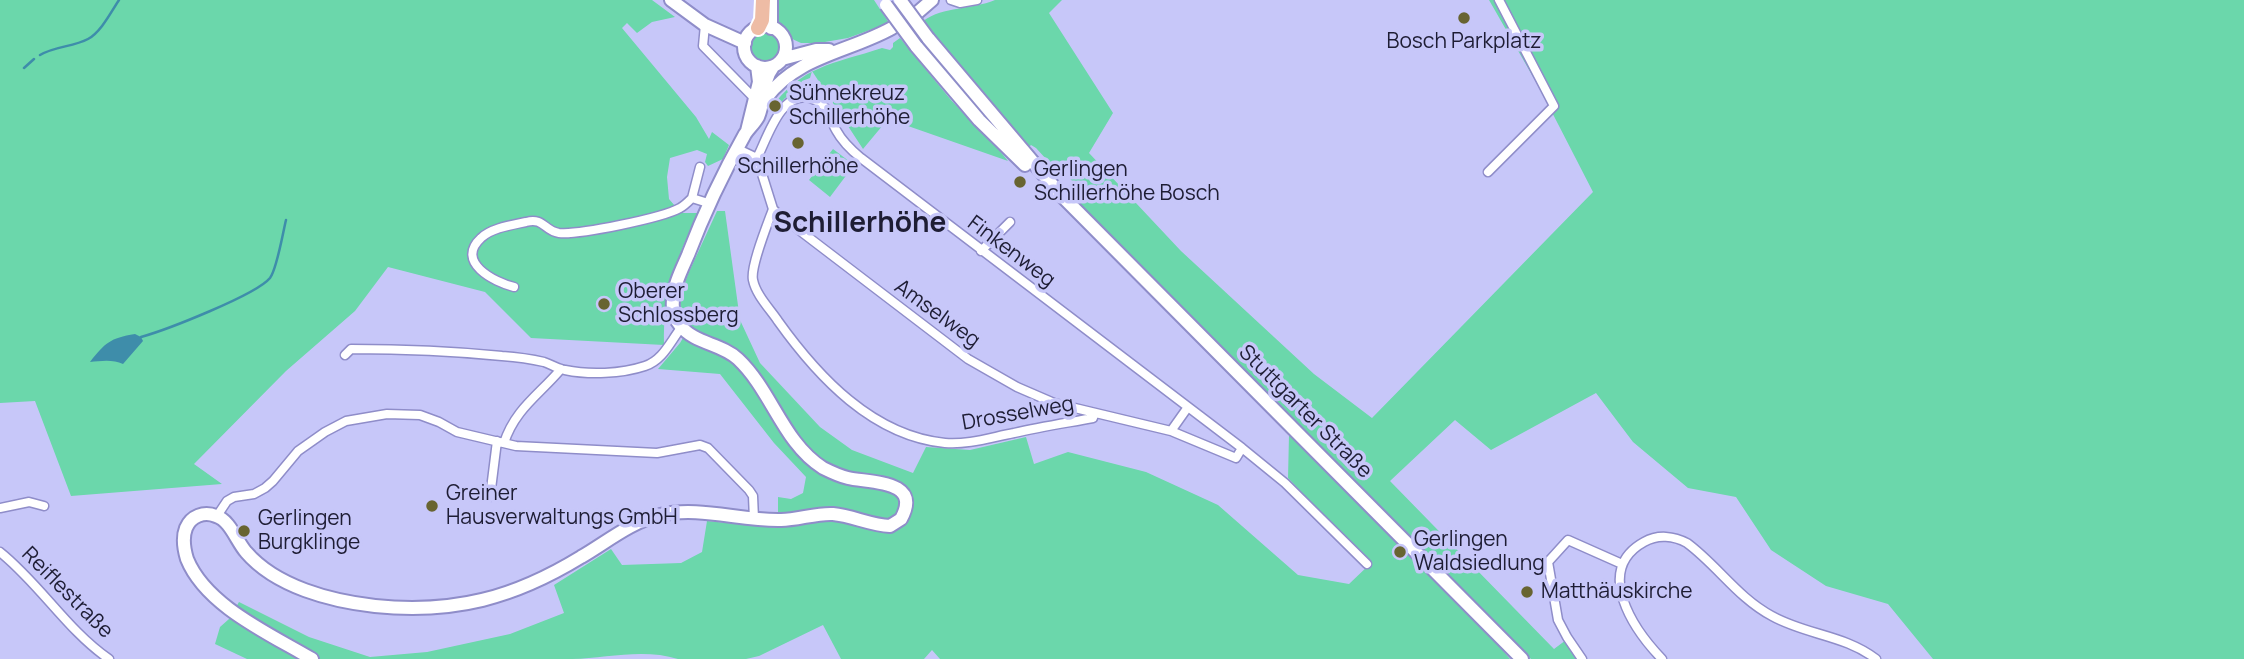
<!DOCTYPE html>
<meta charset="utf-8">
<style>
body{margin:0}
canvas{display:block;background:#c7c7f9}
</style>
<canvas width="2244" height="659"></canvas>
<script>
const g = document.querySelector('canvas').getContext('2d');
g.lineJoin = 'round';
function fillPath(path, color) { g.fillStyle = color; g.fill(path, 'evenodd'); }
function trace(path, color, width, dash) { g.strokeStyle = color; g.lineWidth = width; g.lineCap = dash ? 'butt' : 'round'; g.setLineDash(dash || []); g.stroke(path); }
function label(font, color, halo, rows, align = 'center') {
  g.font = font + ' Manrope,sans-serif'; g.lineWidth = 7; g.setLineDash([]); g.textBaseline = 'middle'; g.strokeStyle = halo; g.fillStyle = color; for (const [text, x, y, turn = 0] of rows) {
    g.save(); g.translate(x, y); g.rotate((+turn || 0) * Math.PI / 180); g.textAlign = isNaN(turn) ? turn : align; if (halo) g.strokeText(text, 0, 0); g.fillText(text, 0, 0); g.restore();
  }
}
fillPath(new Path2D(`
 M0,0H652L675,17L652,22L637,33L627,23L622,28L696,117L709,139L712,132L729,145L723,159L708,166L705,162L707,154L697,150L670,158L667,177L669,199L681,213H698C676,261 663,291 664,345L531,338L485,292L388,267L355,311L286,371L194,464L222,484L71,496L35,401L0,403Z
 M775,0H874L889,23L848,38L819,43H801L790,38L778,24L774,18Z
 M995,0H1062L1049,13L1113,113L1089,153L1181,251L1314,374L1372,418L1593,192L1540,89L1489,0H2244V659H1933L1888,604L1826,586L1771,550L1736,497L1688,488L1633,442L1596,393L1491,450L1455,420L1390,481L1554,649L1566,640L1579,659H1531L1120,249L1083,208L1070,189L1073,187V182L1062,170L1057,171L1036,148L1031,145L1029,147L1018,137L923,21C944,6 971,10 995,0Z
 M750 47a15 15 0 1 1 30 0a15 15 0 1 1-30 0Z
 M900,38L951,100L982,133L991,140L1008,161L888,119L863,149L812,71L810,78L802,81L796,93L785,98L774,111L770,110C801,65 834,64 882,48L890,50L893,47V43Z
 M833,149L854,165L830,197L809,180Z
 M717,211H725L740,320L760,363L820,427L852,450L913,473L926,447L970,450L1026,437L1034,464L1068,452L1146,472L1218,505L1298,575L1349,584L1370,564L1288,478L1289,435L1484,628L1510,659H940L932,650L924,659H841L823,625L759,656L746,659H678C644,648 606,658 572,659C464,659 355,659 247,659L215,644L220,627L229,619L239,602L309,637L370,657L427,652L510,634L564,613L554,585L611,549L622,565L681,563L702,552L707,521L778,528V497L791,499L803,493L806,477L774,443L720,374L658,369L680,343L690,326L685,319L679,300L688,274Z`), '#6bd7ab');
fillPath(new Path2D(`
 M135,334L141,337L143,341L123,364C113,359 100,361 90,362C105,343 110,338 135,334Z`), '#3e8daa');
trace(new Path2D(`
 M40,55C55,46 73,47 88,39C101,32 111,12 119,0
 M24,68L34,59
 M141,337C166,330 256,295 270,278C277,269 283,232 286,220`), '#3e8daa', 2.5);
const street = new Path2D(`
 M951,0L960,3L977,0
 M705,25L703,46L755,99
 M738,149L757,158L773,209L778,214L968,359L1017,387L1054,403L1171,431L1236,458L1242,448
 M757,158C767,139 781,90 810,98C816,100 823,104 827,110C831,116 832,124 836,130C842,141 851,150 861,158L1242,448L1285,483L1367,564
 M700,167L692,198L708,203
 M1488,172L1554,106L1499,0
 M773,209C768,223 750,267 753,280C756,295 770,309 778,321C818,377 873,436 945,443C968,445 992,437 1014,433C1040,427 1066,423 1093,418L1094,413
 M981,251L1010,222
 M514,287C494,282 455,262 481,238C491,228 512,225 526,222C544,217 544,231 559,233C579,235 662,218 680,208C684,206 688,202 692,198
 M345,355L351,349C401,349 452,351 502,356C516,357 531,359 544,362C551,364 557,369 565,370C589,375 621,374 645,366C663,360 670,342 681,328
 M1171,431L1188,407
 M504,443C515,409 539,395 561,369
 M490,497L497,441
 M0,508L29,502L44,506
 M217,516L227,501L234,497L254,494L265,488L273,481L298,451L325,432L346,421L387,414L420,415L439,422L457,432L516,446L657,453L700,445L708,448L749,490L753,496L754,519
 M0,552C40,584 67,630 109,659
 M1582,659L1567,637L1558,620L1548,562L1568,540L1622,564
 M1662,659C1634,630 1593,570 1644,542C1658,534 1674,536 1687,543C1717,565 1738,598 1772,616C1806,635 1845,635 1876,659`);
const secondary = new Path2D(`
 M671,0L705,25L745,43
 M771,0V28
 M917,13L932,0
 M744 47a21 21 0 1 1 42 0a21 21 0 1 1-42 0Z
 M928,38L1060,194L1522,659
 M916,46L979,120L1025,165
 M782,59L816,50H829
 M766,98C797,56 849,52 892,28
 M747,131L759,82L757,66
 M312,659C270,634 206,606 187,559C184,549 182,538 186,528C191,516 204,511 216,516C230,520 237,542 246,552C276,587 331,601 375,606C454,614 514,598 581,557C607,542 630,522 660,515C700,506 740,521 781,520C798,520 816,513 833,514C853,516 870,525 890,526L901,519C923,479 868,483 848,478C839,476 831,472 823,468C783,443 772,391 738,359C721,343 694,344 680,325C674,318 672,309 673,300C674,284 682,269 688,255C704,213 723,173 745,134C749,128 754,124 758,117C765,101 762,81 773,67`);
const highway = new Path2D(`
 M758,28L762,20L763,0`);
trace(street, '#8f8dc9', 11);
trace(secondary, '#8f8dc9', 16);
trace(highway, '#fff', 18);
trace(street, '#fff', 8);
trace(secondary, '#fff', 12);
trace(highway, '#eebca5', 14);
const secondaryBridge = new Path2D(`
 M900,0L928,38
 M886,5L916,46`);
trace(secondaryBridge, '#8f8dc9', 16, []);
trace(secondaryBridge, '#fff', 12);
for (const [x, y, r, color] of [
 [1464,18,7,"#686431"],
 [775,106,7,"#686431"],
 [798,143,7,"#686431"],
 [1020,182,7,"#686431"],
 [604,304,7,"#686431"],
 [432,506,7,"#686431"],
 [244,531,7,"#686431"],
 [1400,552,7,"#686431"],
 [1527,592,7,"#686431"]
]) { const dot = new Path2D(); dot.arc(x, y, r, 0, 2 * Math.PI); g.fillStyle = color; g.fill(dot); trace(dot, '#c7c7f9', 2.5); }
label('21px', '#1e1d34', '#c7c7f9', [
 ["Bosch Parkplatz",1464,42,"center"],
 ["Sühnekreuz",789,94],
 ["Schillerhöhe",789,118],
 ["Schillerhöhe",798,167,"center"],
 ["Gerlingen",1034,170],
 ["Schillerhöhe Bosch",1034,194],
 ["Oberer",618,292],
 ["Schlossberg",618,316],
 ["Greiner",446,494],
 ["Hausverwaltungs GmbH",446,518],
 ["Gerlingen",258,519],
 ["Burgklinge",258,543],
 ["Gerlingen",1414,540],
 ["Waldsiedlung",1414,564],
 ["Matthäuskirche",1541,592]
], 'left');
label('21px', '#1e1d34', '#c7c7f9', [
 ["Finkenweg",1011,252,37],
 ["Amselweg",937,314,36],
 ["Stuttgarter Straße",1305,412,45],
 ["Drosselweg",1018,414,-10],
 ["Reiflestraße",67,593,45]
]);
label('bold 28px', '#1e1d34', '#c7c7f9', [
 ["Schillerhöhe",860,224]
]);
</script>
